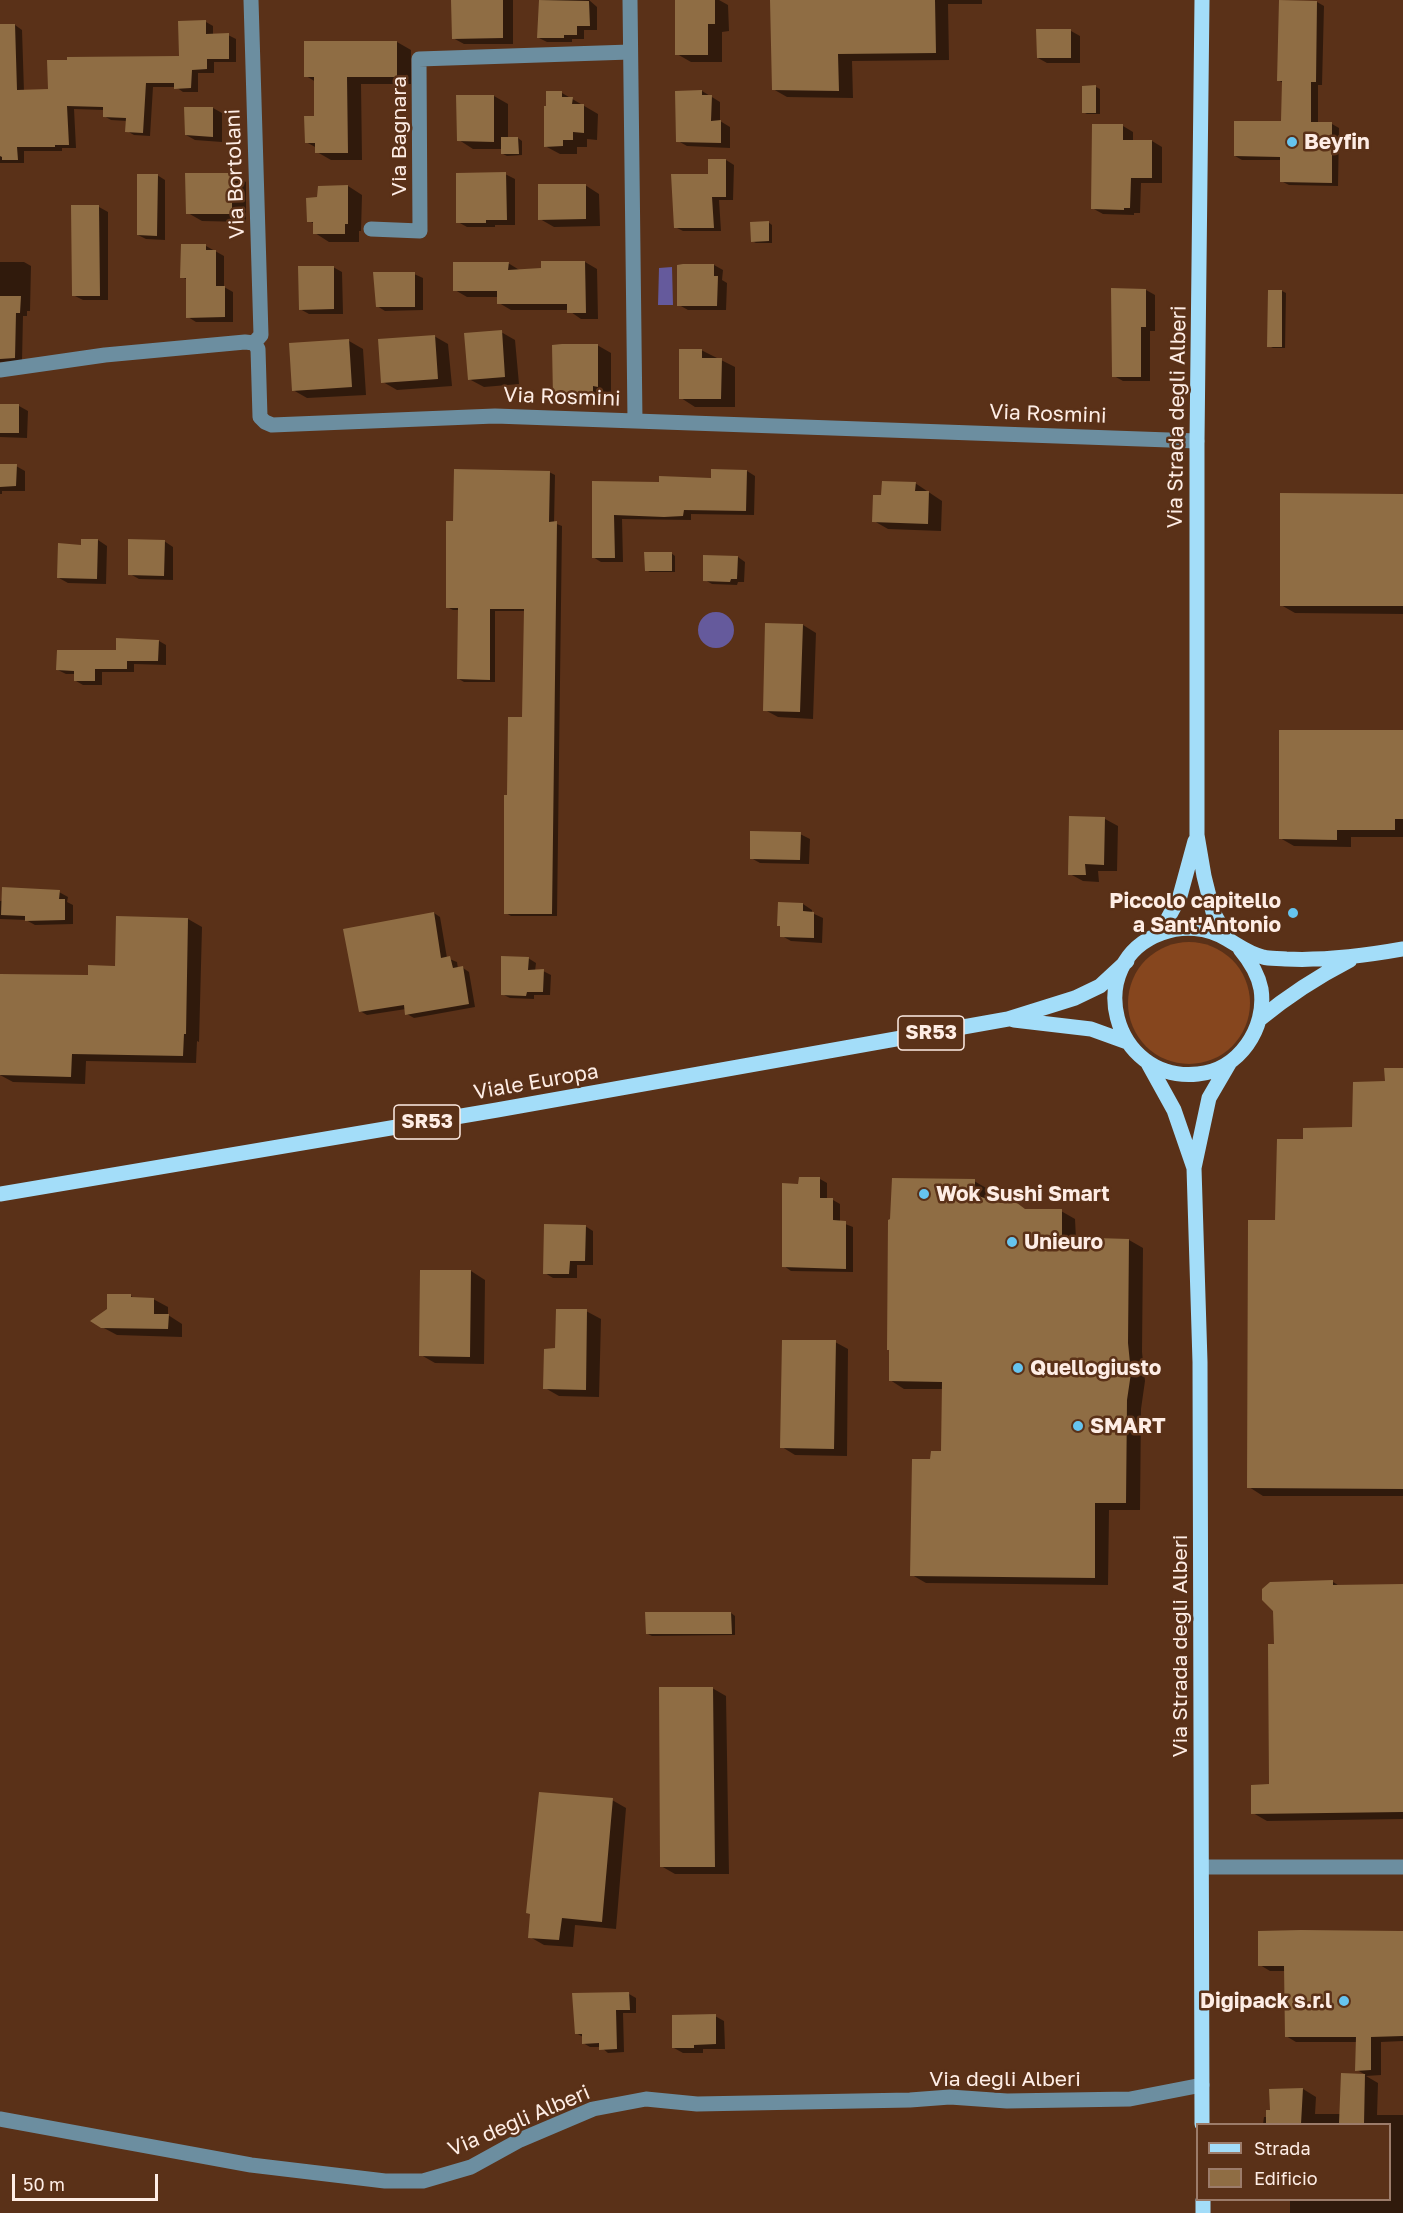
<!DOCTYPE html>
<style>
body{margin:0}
#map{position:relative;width:1403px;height:2213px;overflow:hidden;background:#5a3118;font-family:"Golos Text",sans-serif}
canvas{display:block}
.legend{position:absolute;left:1196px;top:2123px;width:195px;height:78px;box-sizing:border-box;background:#5a3118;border:2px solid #9c7c6a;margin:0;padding:8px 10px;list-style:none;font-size:18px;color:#feede5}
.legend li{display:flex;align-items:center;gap:12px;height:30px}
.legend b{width:30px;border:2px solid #9c7c6a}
.scale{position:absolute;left:12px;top:2174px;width:146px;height:27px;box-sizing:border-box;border:3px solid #feede5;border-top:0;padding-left:8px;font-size:18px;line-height:21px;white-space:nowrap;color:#feede5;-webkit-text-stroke:4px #5a3118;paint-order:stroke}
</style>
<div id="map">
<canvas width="1403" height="2213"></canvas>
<ul class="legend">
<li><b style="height:8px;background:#a3ddf9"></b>Strada</li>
<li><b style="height:16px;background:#8f6d44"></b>Edificio</li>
</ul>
<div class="scale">50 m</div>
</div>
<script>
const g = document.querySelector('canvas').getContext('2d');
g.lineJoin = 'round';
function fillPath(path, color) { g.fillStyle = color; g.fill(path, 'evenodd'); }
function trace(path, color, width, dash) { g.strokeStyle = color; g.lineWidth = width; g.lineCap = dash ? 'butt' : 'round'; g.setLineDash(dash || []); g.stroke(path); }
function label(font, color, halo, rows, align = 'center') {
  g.font = font + ' "Golos Text",sans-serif'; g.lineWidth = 5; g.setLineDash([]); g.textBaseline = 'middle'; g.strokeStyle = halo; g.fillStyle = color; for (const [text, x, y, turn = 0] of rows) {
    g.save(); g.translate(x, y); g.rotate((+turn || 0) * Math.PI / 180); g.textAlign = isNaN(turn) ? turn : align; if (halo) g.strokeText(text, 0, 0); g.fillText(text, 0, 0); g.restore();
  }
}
fillPath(new Path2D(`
 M1128 1003a61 61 0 1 1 122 0a61 61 0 1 1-122 0Z`), '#86461e');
fillPath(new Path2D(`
 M672,267L673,305H658L659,268Z
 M698 630a18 18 0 1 1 36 0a18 18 0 1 1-36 0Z`), '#655a9c');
fillPath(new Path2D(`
 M452,0H513V44H464L453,38Z
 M540,0H589L597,7V30H584V39H572V42H547L539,38Z
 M676,0H719L728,5L729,31L722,32V62H691L677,54Z
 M772,0H982V4H948L949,60L852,61L853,98L787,97L773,89Z
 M1317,2L1324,6L1322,85H1318V123L1332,124L1339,128L1338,186L1289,185L1281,181L1282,160H1242L1235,156L1282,123L1283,83L1278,80Z
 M180,22H206L213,26V35H228L236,39V62H214V73H198V92H183L176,87H153L150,136L134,135L127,131V121L111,120L104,116V110L74,109L76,148H62V151H24V163H0V45L15,25L22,30L24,92L49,91L180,57Z
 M1038,31H1071L1080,36V63H1047L1038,58Z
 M397,42L411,50V84H361L362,160H331L317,152V148L306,142L316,117V82L306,76Z
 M1096,87L1100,89V114H1087L1083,112Z
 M702,91L720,102V121L730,127V148L687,146L678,141Z
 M562,93L598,114L597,140L587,139V147H577V154H560L545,146Z
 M494,96L508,104V139L518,138L522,141V155L507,156L503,154V149H473L459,140Z
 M213,108L222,113V142L195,140L186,135Z
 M1123,126L1133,132V141H1152L1162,147V183H1141L1140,213H1134V215L1103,214L1092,208Z
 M726,160L734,165L733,200H719L721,231H683L675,227L709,175Z
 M232,174L246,182V222L202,221L188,213Z
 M505,174L515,179V225H495V227H467L458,222Z
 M157,175L165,180V240L146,239L138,235Z
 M585,185L599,194L600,226L554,227L540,219Z
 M348,186L362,195L361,231H359V242H329L315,233V224L309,221L319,199Z
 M99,207L108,212V300H83L73,295Z
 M768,222L772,225V243H756L752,241Z
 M206,246L224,256V287L233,292V322H196L188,317V280L182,277Z
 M0,262H24L31,266L30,311H27V316H23L22,361L0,362Z
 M585,262L597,269L598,319H581L568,310H511L499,303V297H467L455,290L508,263L521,271L543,270Z
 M714,265L723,270L722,280L727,283L726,310H688L679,305Z
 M333,267L342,272L343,314H309L300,309Z
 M414,274L423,278V310L385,311L377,306Z
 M1146,290L1155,295V331H1150V381H1123L1114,376Z
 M1282,291L1286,293L1285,348H1273L1269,346Z
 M501,332L515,340L519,384L484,387L469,379Z
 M434,336L448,344L452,386L397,390L383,382Z
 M349,341L363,349L366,395L307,398L293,390Z
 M597,345L611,353V393H606L605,404H568L555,397Z
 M701,350L735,367V407H695L681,398Z
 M0,406H19L28,411L27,438L0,437Z
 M0,466H16L25,471V491H2V494H0Z
 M747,471L755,476L754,515L691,514V520L622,519L623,562H601L593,557V482L660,483L713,480Z
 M549,472L555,475L554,523L562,526L557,916H511L506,913L509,797L523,719L525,611H495V682H464L459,679V610H453L447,607L454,523Z
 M915,483L942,501L941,531L888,529L874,521L883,497Z
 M1403,496V614L1295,613L1281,605Z
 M98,540L107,546L106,584L68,583L59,578L82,547Z
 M164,541L173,547V580L139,579L130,574Z
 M671,553L675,556V572H650L646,570Z
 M738,557L745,562L744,582H738L737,585L712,584L705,580Z
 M803,625L816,633L813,719L778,717L765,710Z
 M159,641L166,645V665L134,664V672H102V685H83L76,681V674H66L58,670Z
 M1403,732V837H1351V847L1294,846L1280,838Z
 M1105,819L1118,826L1117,871H1098L1099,882L1083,881L1070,874Z
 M800,834L810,839L809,864L760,863L751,858Z
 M59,892L68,897L67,902L73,905V924L35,925L26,920L0,919V901Z
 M803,904L812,910V913L823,918L822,943L791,941L782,936Z
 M434,913L440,917L447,958L457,962L458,969L463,968L469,972L475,1007L414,1018L407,1014L406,1009L367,1015L360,1011Z
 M188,919L202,927L199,1042L197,1041L196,1063L86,1061L85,1084L13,1082L0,1075V976L90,977L116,967Z
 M528,958L536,963L535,971H543L551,975L550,995H534V999L510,998L502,994Z
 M1403,1070V1496H1263L1249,1487L1276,1221L1304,1141L1354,1128L1386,1083Z
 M820,1179L827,1183V1200H833L840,1204V1222L853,1227V1272L791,1271L784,1266L800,1185Z
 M974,1181L988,1189V1201L1027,1211H1061L1075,1219L1076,1239L1129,1240L1143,1248L1142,1352L1145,1381L1141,1409L1140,1510H1109L1108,1585L926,1583L912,1575L932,1461L943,1453L944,1389H904L890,1380Z
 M585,1226L593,1231V1265H577V1278H553L545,1273Z
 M471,1271L485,1280L484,1364L435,1363L421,1355Z
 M109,1295L131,1296L136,1299H153L168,1307V1315L182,1324V1337L117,1335L102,1327L108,1310Z
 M586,1311L601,1319L599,1397L559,1396L545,1388L557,1350Z
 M835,1342L848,1349L847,1456L795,1455L782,1447Z
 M1333,1582L1341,1587L1403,1586V1819L1267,1821L1253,1813L1271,1786L1276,1645L1274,1610L1270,1583Z
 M731,1613L735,1616V1635L652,1636L648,1634Z
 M712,1688L726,1696L729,1874H675L661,1866Z
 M612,1800L626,1808L616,1929L575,1925L573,1947L544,1945L530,1937Z
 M1403,1932V2041L1381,2042V2075L1366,2076L1378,2083L1377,2115H1403V2213H1290V2200H1390V2124H1263L1264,2117H1268L1303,2089L1316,2097L1315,2114H1341L1342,2075H1366L1357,2070L1358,2042H1296L1286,2036V1971H1270L1260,1965Z
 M629,1994L636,1998V2013H623L624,2052L608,2053L601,2047H590L583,2043V2037L576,2033Z
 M715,2016L724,2021L725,2049H703V2053H683L674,2048Z`), '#0007');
fillPath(new Path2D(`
 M451,0H503V38L452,39Z
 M539,0L589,1L590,26H577V35H564V38H537Z
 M675,0H715V24H708V55H675Z
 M770,0H935L936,53L838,54L839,91L772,90Z
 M1279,0L1317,1L1316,82H1311V122H1332V183L1280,182V157L1234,156V121H1281L1282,81H1277Z
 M206,20V34L229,33V59H207V69L192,70L191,88L174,89V83H146L143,133L125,132L126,118L103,117V107L67,106L69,145H55V147H17L18,160H2V157L0,156V24H15L17,90L48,89L47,60H67V57L179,56L178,21Z
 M1036,29H1071V58H1037Z
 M304,41H397V77H347L348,153H315V143H305L304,116H314V77H304Z
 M1096,85V113H1082V86Z
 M702,90V95H712L711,121L721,120V143L676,142L675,91Z
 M546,91H562V97H573L572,104H584V133L573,132V140H563V146L544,147V106H546Z
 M456,95H494V142L457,141Z
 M184,107H213V137L185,135Z
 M1092,124H1123V140H1152V178H1131L1130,208H1124V210L1091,209Z
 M501,137H518L519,154H501Z
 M708,159H726V197H712L714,228H674L671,174H708Z
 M506,172L507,220H486V223H456V173Z
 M185,173H232V214H186Z
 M137,174H158L157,236L137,235Z
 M538,184H586V219L538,220Z
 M348,185V224H345V234H313V222H307L306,198L317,197L318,186Z
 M71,205H99L100,296H72Z
 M769,221V241L751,242L750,222Z
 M181,244H206V250H216V286H225V317L186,318V278H180Z
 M541,261H585L586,313H567V304H497V291H453V262H509L508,270L541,268Z
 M683,264H714V276H718L717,306H677V265Z
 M298,266H334V309L299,310Z
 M373,272H415V307H376Z
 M1111,288L1146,289V327H1141V377H1112Z
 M1268,290H1282V347H1267Z
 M0,296H21L20,313H16L15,358L0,359Z
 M502,330L505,377L468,380L464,333Z
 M435,335L438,379L381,383L378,339Z
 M349,339L352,387L292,391L289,343Z
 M562,344H598V387L593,386V398L553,397L552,345Z
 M679,349H702V358H722L721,399H679Z
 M0,404H19V433H0Z
 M0,464H17L16,486L0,487Z
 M454,469L550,471L549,522L557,521L552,914H504V795H507L508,717H522L524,609H490V680L457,679L458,608H446V521H453Z
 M711,469L747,470L746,511L684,510L683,516L664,517L614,515L615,558H592V481L659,482V476L711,478Z
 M882,481L916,482L915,491H929L928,524L872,522L873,495H881Z
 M1280,493L1403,494V606H1280Z
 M81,539H98L97,579L57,578L58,543L81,545Z
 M128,539L165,540L164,576L128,575Z
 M644,552H672V571H645Z
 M703,555L738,556L737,579H731L730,582L703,581Z
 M765,623L803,624L800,712L763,711Z
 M116,638L159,640L158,661H127V669H95V681H74V671L56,670L57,650H116Z
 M1279,730H1403V819H1395V830H1337V840L1279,839Z
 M1069,816L1105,817L1104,865L1085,864L1086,875H1068Z
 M750,831L801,832L800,860L750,859Z
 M2,887L60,890L59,899H65V920L25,921V916L1,915Z
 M778,902L803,903V911L814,912V938L780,937V926H777Z
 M434,912L441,958L450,956L453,968L463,966L469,1004L405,1015L404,1005L359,1012L343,929Z
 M116,916L188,918L186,1034H184L183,1056L72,1054L71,1077L0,1075V974L88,975V965L115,966Z
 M501,956L529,957L528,970L544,969L543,992H527L526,996L501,995Z
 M1384,1068H1403V1489L1247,1488L1248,1220H1275L1277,1139H1303V1128L1352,1127L1353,1082L1385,1081Z
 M799,1177H820V1198H833V1220L846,1221V1269L782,1267V1183L798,1184Z
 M892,1178L975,1179V1195L1000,1203H1017L1025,1209H1062V1237L1129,1239L1128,1343L1131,1373L1127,1400L1126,1503H1095V1578L910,1576L912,1459H930L931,1451H941L942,1382L889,1381V1350H887L888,1220L890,1219Z
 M544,1224L586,1225L585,1261H570L569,1274H543Z
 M420,1270H471L470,1357L419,1356Z
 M107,1294H131V1297L154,1298V1314H169L168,1329L101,1328L90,1321L107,1309Z
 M556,1309H587L586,1390L543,1389L544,1349L555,1348Z
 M782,1340H836L834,1449L780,1448Z
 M1333,1580V1585L1403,1584V1812L1251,1814V1785L1269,1784L1268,1644H1274L1273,1611L1262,1600V1589L1270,1582Z
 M645,1612H731L732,1634H646Z
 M659,1687H713L715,1867H660Z
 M539,1792L613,1798L602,1922L562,1918L559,1940L528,1938L530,1914L526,1913Z
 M1301,1930L1403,1931V2036L1371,2037V2070L1355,2071L1356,2037H1285L1284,1966H1258V1931Z
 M629,1992L630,2010H616L617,2049L599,2050V2043L582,2044V2034H575L572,1993Z
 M716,2014V2044L694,2045V2048H672V2015Z
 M1341,2073L1365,2074L1364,2124H1339Z
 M1303,2088L1301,2124H1266V2110H1270L1269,2089Z`), '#8f6d44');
trace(new Path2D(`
 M251,0L261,335L254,343
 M630,0L635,420
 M371,229L420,231L419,59L630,52
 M0,370L105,355L245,342L254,343L258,349L260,417L265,422L272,425L495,416L1197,441
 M1202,1867H1403
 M0,2119L251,2165L385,2181H423L471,2167L520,2140L593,2109L646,2099L697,2104L910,2100L950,2097L1007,2101L1130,2099L1202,2085`), '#6c8ea0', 15);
trace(new Path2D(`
 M1202,0L1197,441V835L1204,876L1213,912L1229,940
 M1160,933L1180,896L1195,841
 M1240,949C1250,961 1258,973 1261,989C1267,1028 1239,1070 1198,1074C1112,1083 1081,962 1162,933C1183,925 1207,927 1227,939C1239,946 1249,954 1263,957C1270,959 1278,958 1286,959C1326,961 1364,956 1403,949
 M1260,1019C1289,995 1317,977 1350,960
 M1014,1020L1091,1029L1127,1042
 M1148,1063L1174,1110L1194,1168
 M0,1194L497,1110L1008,1019L1075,998L1100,986L1127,961
 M1202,2124L1200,1362L1194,1168L1209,1098L1230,1062
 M1203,2200V2213`), '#a3ddf9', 15);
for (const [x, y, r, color] of [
 [1292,142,6,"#66c4ef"],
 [1293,913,6,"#66c4ef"],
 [924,1194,6,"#66c4ef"],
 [1012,1242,6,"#66c4ef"],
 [1018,1368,6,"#66c4ef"],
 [1078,1426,6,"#66c4ef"],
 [1344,2001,6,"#66c4ef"]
]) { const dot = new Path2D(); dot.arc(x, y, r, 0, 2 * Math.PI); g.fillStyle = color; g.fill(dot); trace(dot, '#5a3118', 2); }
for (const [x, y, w] of [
 [931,1033,66],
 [427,1122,66]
]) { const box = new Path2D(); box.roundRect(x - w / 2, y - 17, w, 34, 4.5); g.fillStyle = '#5a3118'; g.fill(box); trace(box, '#feede5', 1.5); }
label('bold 20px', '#feede5', null, [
 ["SR53",931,1033],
 ["SR53",427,1122]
]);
label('21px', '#feede5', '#5a3118', [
 ["Via Bagnara",399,136,-90],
 ["Via Bortolani",235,174,-92],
 ["Via Rosmini",562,397,2],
 ["Via Rosmini",1048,414,2],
 ["Via Strada degli Alberi",1177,417,-89],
 ["Viale Europa",536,1082,-10],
 ["Via Strada degli Alberi",1180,1646,-90],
 ["Via degli Alberi",1005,2079],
 ["Via degli Alberi",519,2121,-23]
]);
label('bold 21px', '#feede5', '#5a3118', [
 ["Beyfin",1304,142],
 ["Piccolo capitello",1281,901,"right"],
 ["a Sant'Antonio",1281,925,"right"],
 ["Wok Sushi Smart",936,1194],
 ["Unieuro",1024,1242],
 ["Quellogiusto",1030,1368],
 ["SMART",1090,1426],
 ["Digipack s.r.l",1332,2001,"right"]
], 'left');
</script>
